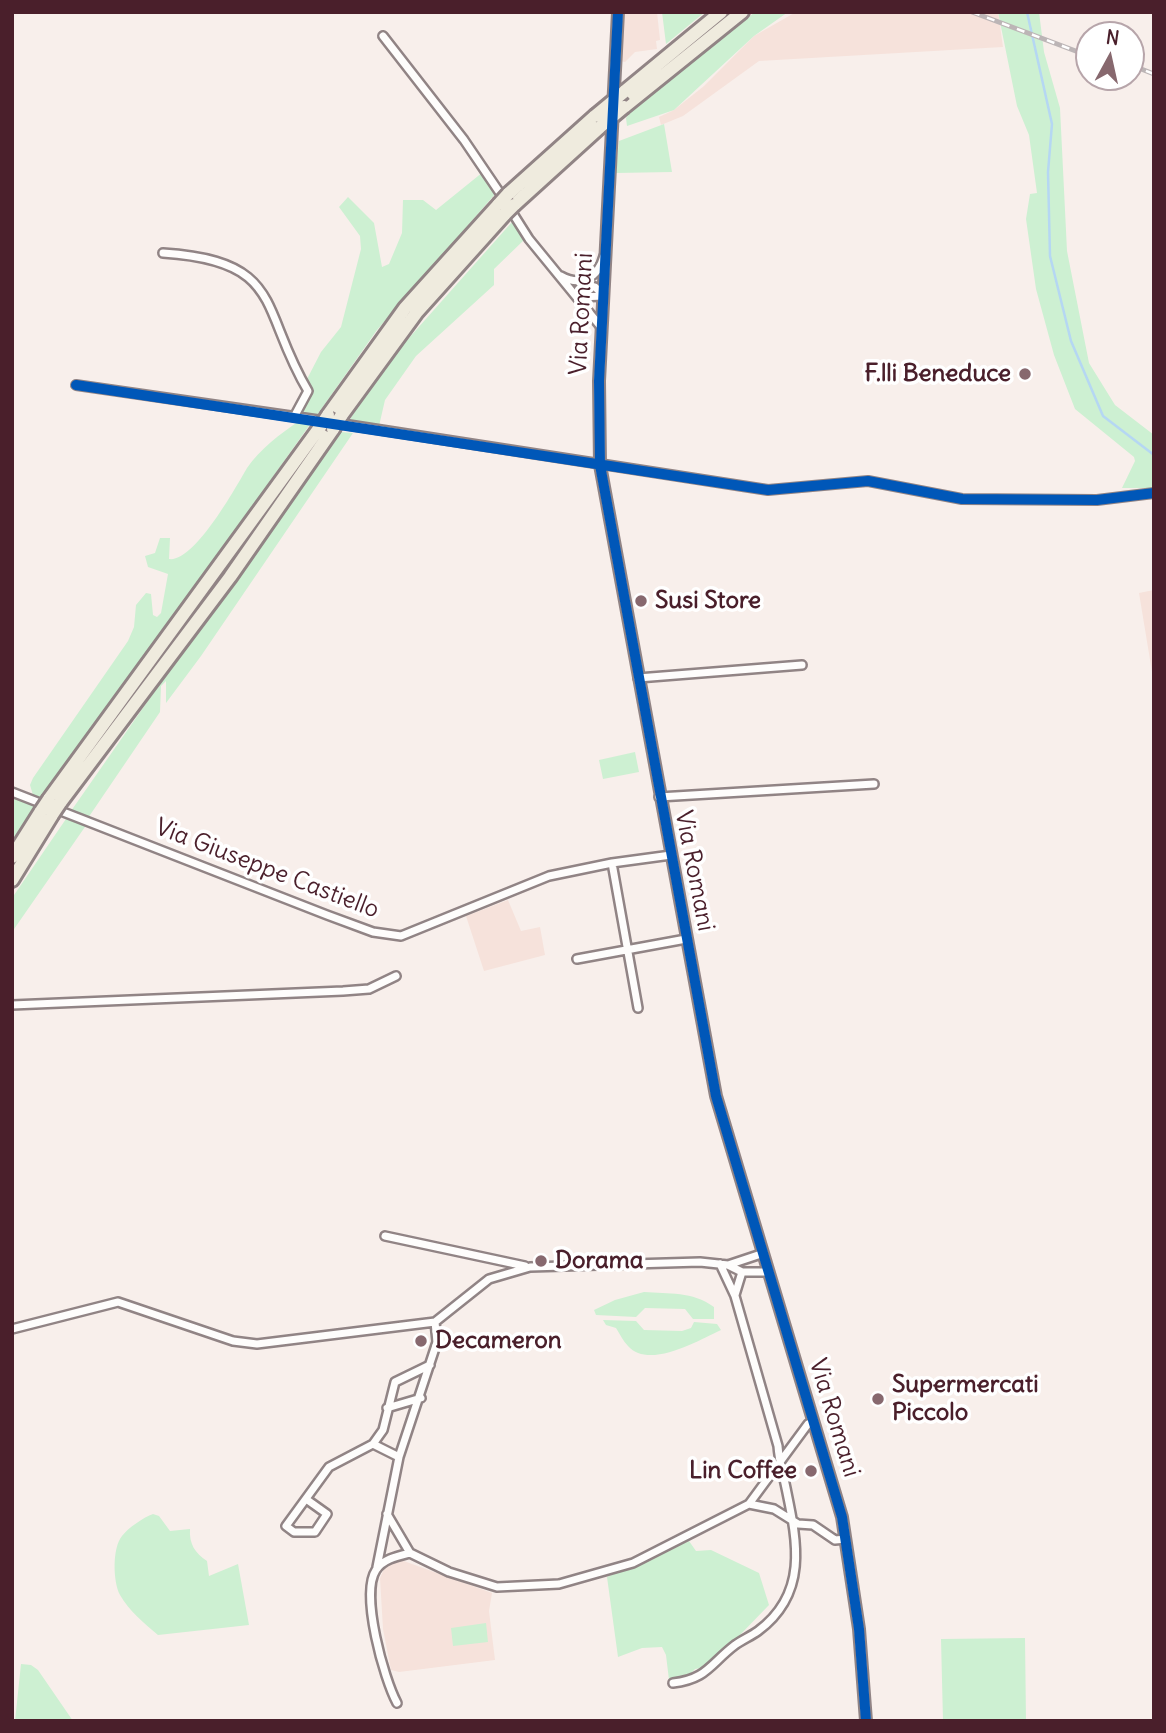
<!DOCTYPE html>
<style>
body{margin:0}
#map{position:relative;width:1166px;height:1733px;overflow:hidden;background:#f8efeb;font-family:Delius,sans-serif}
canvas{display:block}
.frame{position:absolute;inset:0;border:14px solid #4a1f2b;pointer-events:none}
.north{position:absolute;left:1075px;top:21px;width:70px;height:70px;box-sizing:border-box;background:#fff;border:2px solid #b7a5aa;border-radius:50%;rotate:8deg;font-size:19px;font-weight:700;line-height:28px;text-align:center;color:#4a1f2b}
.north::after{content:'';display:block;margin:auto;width:24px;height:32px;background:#87686e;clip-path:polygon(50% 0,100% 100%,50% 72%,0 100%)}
</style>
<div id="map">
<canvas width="1166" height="1733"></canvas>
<div class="frame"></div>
<div class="north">N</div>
</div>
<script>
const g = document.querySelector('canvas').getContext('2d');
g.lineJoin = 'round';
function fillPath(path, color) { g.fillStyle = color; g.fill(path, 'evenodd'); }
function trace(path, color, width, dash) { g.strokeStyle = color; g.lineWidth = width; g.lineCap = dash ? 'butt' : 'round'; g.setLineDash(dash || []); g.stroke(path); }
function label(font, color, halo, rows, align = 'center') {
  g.font = font + ' Delius,sans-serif'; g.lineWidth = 7; g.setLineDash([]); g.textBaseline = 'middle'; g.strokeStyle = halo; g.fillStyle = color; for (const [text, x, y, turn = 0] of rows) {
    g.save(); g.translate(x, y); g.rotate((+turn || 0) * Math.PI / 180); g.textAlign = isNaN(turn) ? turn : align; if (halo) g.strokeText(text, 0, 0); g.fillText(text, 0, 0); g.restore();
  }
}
fillPath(new Path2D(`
 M623,12H657L660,40L656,41L657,49L635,52L625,62L620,61Z
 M796,12H998L1003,47L759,61L683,116L661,125L659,117L674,110L704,86L754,36Z
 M1154,590V684L1139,593Z
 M508,900L521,931L540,927L545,955L484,971L466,916Z
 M401,1560L492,1593L489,1611L495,1660L399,1672L391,1670L383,1629L380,1578L385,1567Z`), '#f6e2db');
fillPath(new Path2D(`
 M662,12H705L666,44Z
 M755,12H788L754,36L674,110L627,126L626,118L633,109Z
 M998,12H1039L1044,52L1060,108L1067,251L1089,363L1115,405L1154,435V488H1122L1135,461L1134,457L1075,409L1054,355L1036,289L1026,219L1030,194L1037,193L1029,135L1017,106Z
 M664,124L672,172L616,173L619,141Z
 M483,172L496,193L377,330L315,418L298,415L311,392L306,381L321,352L341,327L361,249L360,236L339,207L348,197L374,223L382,267L389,264L402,233L403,200H423L436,210Z
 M512,222L524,240L494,269V285L416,356L385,400L379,426L349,421L365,394L401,347Z
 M299,421L311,423L43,802L33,795L30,785L33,778L128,641L134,627L136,605L146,593L151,594L153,615L157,617L161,613L168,574L148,567L145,556L155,553L160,538H170L169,559C194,563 236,487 247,468C260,449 280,434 299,421Z
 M341,432L353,433L201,656L166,703V681L161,686L160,712L88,818L71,811L300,483Z
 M635,752L639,772L603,779L599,760Z
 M15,798L40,806L12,848V802Z
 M68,816L87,824L12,932V898Z
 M644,1292C669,1294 692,1291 714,1307V1319H693L685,1309L645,1308L636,1317L596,1315L594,1310L615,1300Z
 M603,1320L636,1321L644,1330L682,1331L691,1328L694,1322L717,1324L721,1330C699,1340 649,1370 628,1346C623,1341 620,1334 616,1328L606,1325Z
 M153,1514L159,1516L170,1531L190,1529C189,1544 195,1553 207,1561L209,1576L238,1564L249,1625L158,1635C144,1623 129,1611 120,1595C113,1582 112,1548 122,1536C128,1528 144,1517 153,1514Z
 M689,1541L696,1551L711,1550L759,1573L769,1605L709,1667L695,1669L687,1678L669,1680L666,1655L662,1647L642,1648L618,1657L607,1577Z
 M486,1623L488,1642L453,1646L451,1628Z
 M1025,1638L1026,1721H943L941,1639Z
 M21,1664L31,1665L38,1670L73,1721H15Z`), '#cdf0d2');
trace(new Path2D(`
 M1027,12L1052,124L1048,172L1050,256L1071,341L1103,416L1154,455`), '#b5d7f3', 2.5);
const minor = new Path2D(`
 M383,36L464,140L504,199
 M510,209L529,239L601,327
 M163,253C285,261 259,309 308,391L294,417
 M561,276C581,287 598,278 604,256
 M578,297L604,296L595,287L581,283
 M76,385L325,421
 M336,423L768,490L868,481L962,499L1097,500L1154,493
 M638,678L802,665
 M12,792L327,915L373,932L401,936L549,876L612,863L671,855
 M659,797L874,784
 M612,863L638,1008
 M577,959L686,939
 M12,1005L343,991L369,989L396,976
 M385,1236L525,1266
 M728,1265L761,1254
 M735,1295L742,1272
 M12,1329L118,1302L233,1341L257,1344L435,1322L489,1279L530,1267L700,1262L728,1265L742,1272H767
 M387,1408L421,1398
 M373,1444L399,1457
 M306,1499L327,1514L315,1532H294L286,1526L329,1467L373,1444L383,1430L395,1382L430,1365
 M749,1504L774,1509L798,1524L813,1525L835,1540L846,1539
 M387,1514L410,1553L449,1572L497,1587L559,1584L633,1563L749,1504L808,1424L813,1422
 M377,1567L399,1457L437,1342L435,1322
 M673,1683C707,1679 710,1664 735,1645C742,1640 751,1636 758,1631C809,1593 797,1541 786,1488C783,1473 779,1462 778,1446L735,1296L720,1264
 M397,1703C384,1679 360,1594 376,1570C383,1559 398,1556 410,1553`);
const tertiary = new Path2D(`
 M618,12L599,381L600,465L716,1096L842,1517L859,1629L866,1721`);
const trunk = new Path2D(`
 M624,92L721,12
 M624,107L742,12
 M508,194L595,116
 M514,205L600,127
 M328,415L405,308L499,204
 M341,416L417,312L505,214
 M49,799L320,427
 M60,803L230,577L333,429
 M12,857L41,811
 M12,880L52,815`);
trace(minor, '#918485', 12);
trace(tertiary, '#918485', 14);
trace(trunk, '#918485', 18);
trace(minor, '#fefdfc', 7);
trace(tertiary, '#fefdfc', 9);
trace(trunk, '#efebde', 12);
const rail = new Path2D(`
 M972,12L1089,56
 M1131,65L1154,74`);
trace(rail, '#bcb5b6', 5);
trace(rail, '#fff', 2.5, [8]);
const trunkBridge = new Path2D(`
 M595,116L624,92
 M600,127L624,107
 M499,204L508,194
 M505,214L514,205
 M320,427L328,415
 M333,429L341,416
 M41,811L49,799
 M52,815L60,803`);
trace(trunkBridge, '#918485', 18, []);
trace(trunkBridge, '#efebde', 12);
trace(new Path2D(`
 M618,12L599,381L600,465L716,1096L842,1517L859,1629L866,1721
 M76,385L768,490L868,481L962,499L1097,500L1154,493`), '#0057b8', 10);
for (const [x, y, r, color] of [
 [1025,374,7,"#87686e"],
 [641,601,7,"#87686e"],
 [541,1261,7,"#87686e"],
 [421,1341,7,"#87686e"],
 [878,1399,7,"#87686e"],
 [811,1471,7,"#87686e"]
]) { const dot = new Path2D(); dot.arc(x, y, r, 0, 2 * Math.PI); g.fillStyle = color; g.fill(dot); trace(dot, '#fff', 2.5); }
label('24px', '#4a1f2b', '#fff', [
 ["Via Romani",582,314,-87],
 ["Via Giuseppe Castiello",267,869,21],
 ["Via Romani",694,871,79],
 ["Via Romani",834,1418,73]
]);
label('bold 24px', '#4a1f2b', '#fff', [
 ["F.lli Beneduce",1011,374,"right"],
 ["Susi Store",655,601],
 ["Dorama",555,1261],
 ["Decameron",435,1341],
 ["Supermercati",892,1385],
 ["Piccolo",892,1413],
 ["Lin Coffee",797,1471,"right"]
], 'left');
</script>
